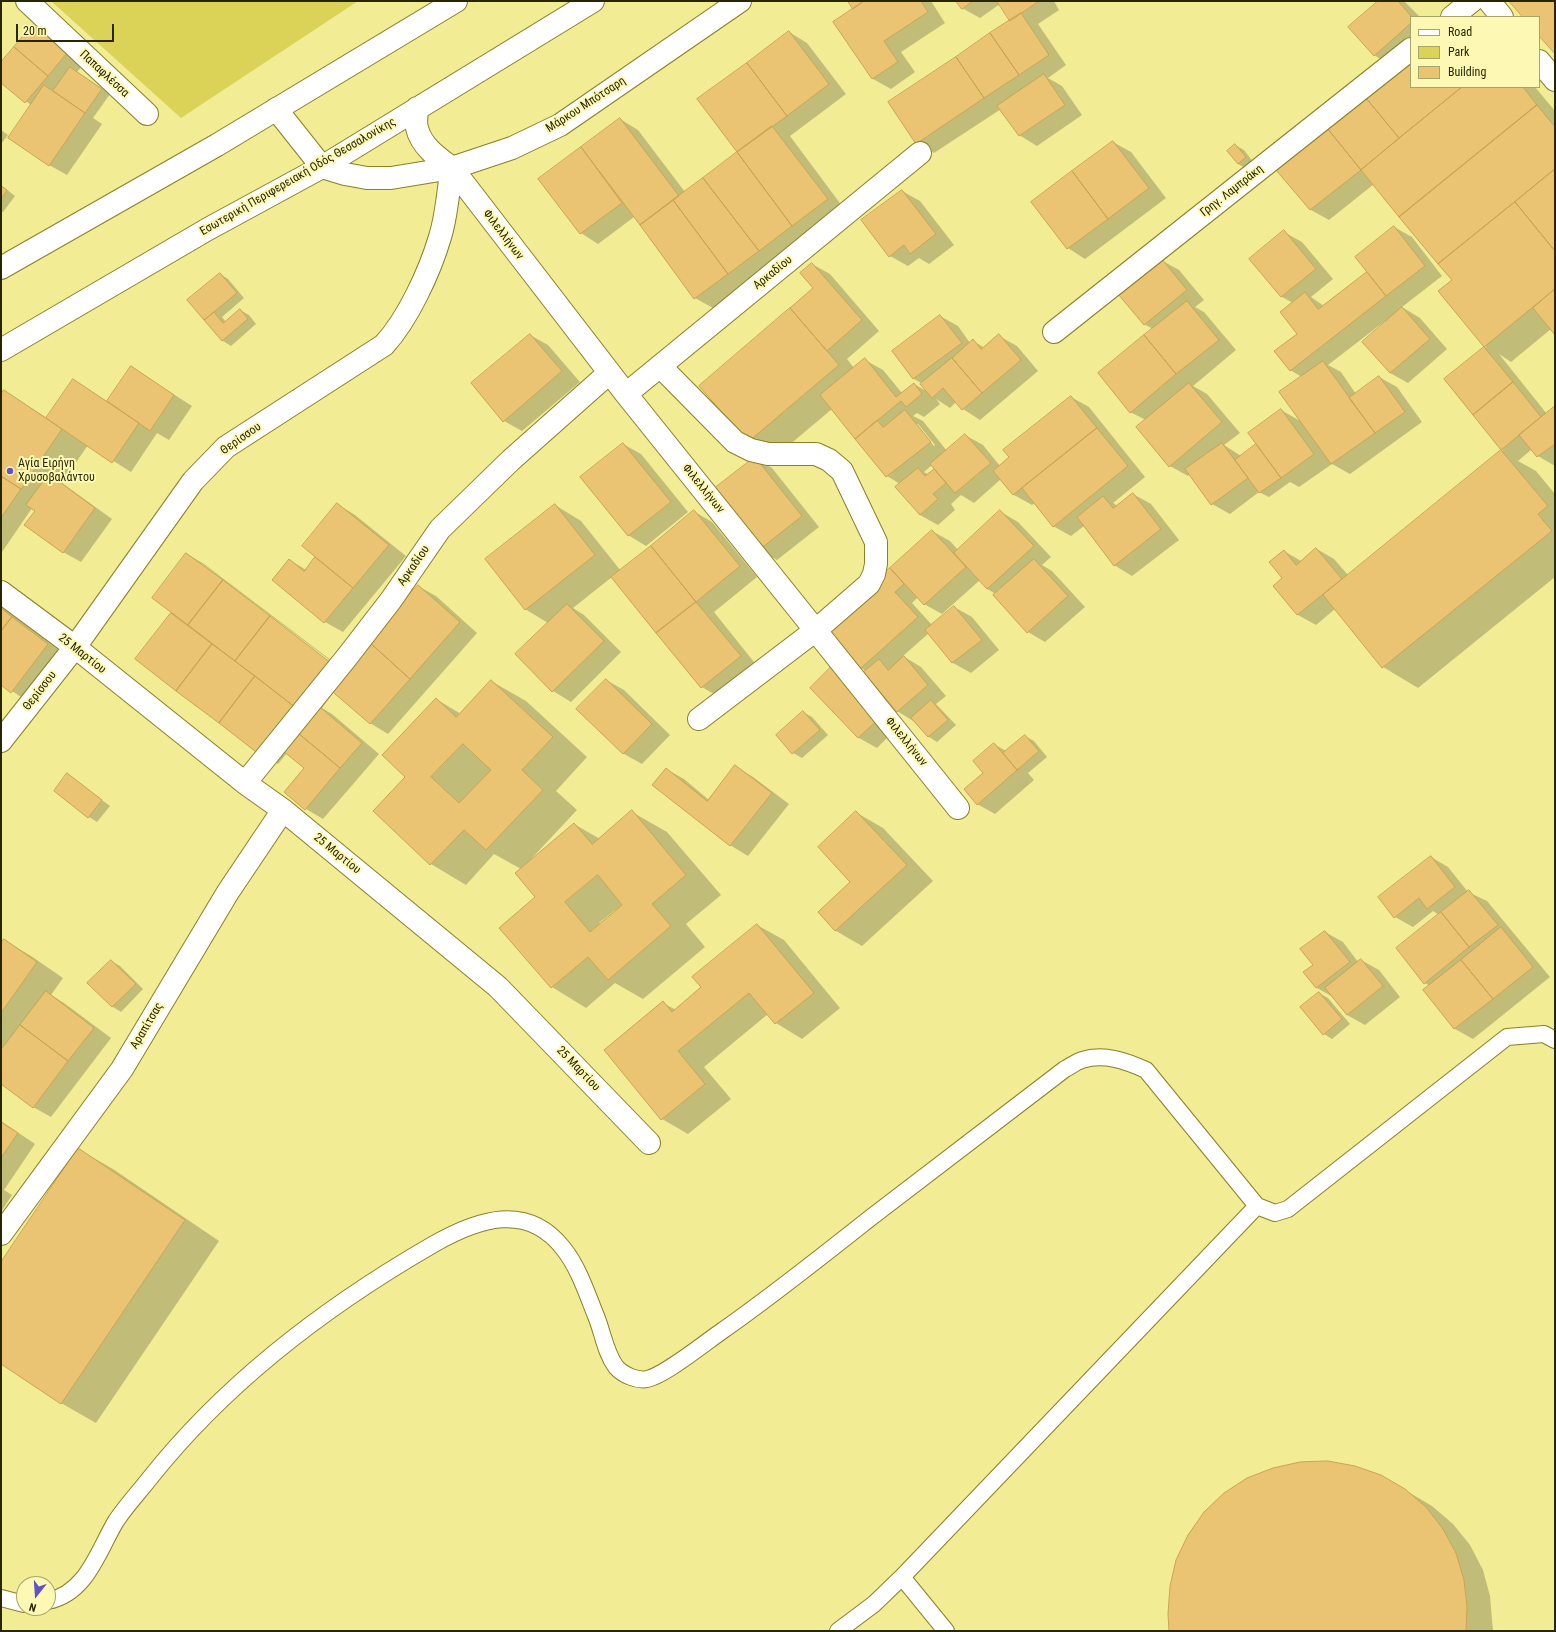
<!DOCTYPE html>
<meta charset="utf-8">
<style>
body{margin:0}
#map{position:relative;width:1556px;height:1632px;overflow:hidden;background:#f2ec95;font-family:"Roboto Condensed",sans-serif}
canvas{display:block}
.frame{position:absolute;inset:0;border:2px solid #282601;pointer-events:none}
.legend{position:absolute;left:1410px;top:16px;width:130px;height:72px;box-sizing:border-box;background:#fdf9b4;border:1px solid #a8a56c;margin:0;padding:5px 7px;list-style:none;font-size:12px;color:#282601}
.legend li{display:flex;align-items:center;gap:8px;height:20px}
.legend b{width:20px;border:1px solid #a8a56c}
.north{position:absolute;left:16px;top:1576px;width:40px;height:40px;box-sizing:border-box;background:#fdf9b4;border:1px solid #a8a56c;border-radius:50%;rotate:197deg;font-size:11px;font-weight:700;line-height:16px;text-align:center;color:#282601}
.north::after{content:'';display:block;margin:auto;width:14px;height:18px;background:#6351ca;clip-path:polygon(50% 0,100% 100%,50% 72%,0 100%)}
.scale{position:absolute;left:16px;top:24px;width:98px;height:18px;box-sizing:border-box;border:2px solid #282601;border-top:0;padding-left:5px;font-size:12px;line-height:14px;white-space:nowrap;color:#282601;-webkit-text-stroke:3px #fdf9b4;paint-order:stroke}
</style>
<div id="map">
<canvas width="1556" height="1632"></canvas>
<div class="frame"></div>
<ul class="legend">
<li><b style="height:5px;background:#fff"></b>Road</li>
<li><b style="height:11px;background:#dbd258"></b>Park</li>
<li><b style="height:11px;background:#eac473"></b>Building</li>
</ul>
<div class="north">N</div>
<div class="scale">20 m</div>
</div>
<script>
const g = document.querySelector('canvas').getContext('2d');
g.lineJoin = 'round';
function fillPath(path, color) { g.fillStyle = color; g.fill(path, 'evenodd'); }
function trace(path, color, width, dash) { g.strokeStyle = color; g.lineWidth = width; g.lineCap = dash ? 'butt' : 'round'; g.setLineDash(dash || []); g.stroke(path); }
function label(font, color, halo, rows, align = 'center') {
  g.font = font + ' "Roboto Condensed",sans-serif'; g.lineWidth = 4; g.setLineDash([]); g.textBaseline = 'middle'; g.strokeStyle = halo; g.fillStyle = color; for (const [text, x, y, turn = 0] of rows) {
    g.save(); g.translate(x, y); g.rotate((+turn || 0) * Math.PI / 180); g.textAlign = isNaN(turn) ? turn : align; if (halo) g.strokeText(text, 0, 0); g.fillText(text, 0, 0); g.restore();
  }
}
fillPath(new Path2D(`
 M51,1H358L181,118Z`), '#dbd258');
fillPath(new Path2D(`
 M849,1H931L945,23L901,52L915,72L891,89L873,79L835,22L854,9Z
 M958,1H1054L1059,10L1038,24L1066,65L1048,78L1062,86L1082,115L1037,146L1019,135L1001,109L934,153L917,143L1011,21L1000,4L980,18L962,8Z
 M1379,1H1404L1420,17H1411V49L1392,66L1374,55Z
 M33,26L51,36L84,64L77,72L110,94L93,118L102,124L67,175L49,165L31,105L1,82V64Z
 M789,32L807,43L846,94L790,136L845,210L713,308L695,298L634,217L598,244L581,233L540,179L620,119L638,130L685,192L739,152Z
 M1411,87H1535L1555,111V333L1551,329L1511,362L1499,354L1547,414L1555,407V466L1538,456L1532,449L1518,461L1536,471L1555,494V577L1418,688L1383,667L1335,609L1316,625L1298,615L1274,586L1283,578L1284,551L1301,561L1317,549L1334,559L1348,575L1503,450L1445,379L1486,347L1440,291L1453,281L1374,184L1329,220L1311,210L1278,170Z
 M1,130L8,135L1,144Z
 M1113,142L1131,152L1166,198L1085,259L1068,248Z
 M1235,145L1244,150L1254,163L1247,169L1238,164L1228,151Z
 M1,185L15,196L3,212L1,211Z
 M902,191L920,201L954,245L929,264L919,258L908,266L890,256Z
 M1394,227L1412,237L1442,276L1402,307L1420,318L1447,349L1408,383L1390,373L1385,321L1328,365L1341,372L1356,394L1379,377L1397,387L1422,422L1350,474L1332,464L1299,487L1290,482L1269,497L1259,492L1230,514L1212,504L1190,474L1188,476L1170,466L1146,420L1130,412L1153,329L1144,324L1161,260L1179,270L1204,300L1195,307L1204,312L1236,350L1193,386L1207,394L1240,433L1224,445L1241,456L1256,446L1260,447L1281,410L1302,422V377L1290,370L1299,334L1293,303L1282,297L1251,259L1284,232L1302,242L1333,279L1311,297L1324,306L1368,272Z
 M812,264L830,274L879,331L847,359L854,368L865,360L883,370L902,393L914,384L928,392L923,384L914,379L893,351L940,316L958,326L970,343L973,341L985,348L999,336L1017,346L1038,371L980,420L963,409L956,402L950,408L936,399L940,404L924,417L917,413L913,416L923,421L947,451L965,435L983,445L1000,466L1071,397L1089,407L1145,477L1113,503L1118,506L1133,494L1151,504L1179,540L1132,576L1114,565L1084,526L1071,536L1053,526L1035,503L1032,505L1014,495L1001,479L974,503L961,495L951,504L955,510L938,525L920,515L900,484L887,476L832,409L775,457L749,442L701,386L815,288ZM916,424H918L935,445L934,446ZM932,465L936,469L929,475L924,472Z
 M220,274L228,279L244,298L222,317L226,322L240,310L249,315L256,324L231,346L223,341L188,301Z
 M530,335L548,345L580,382L522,431L504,421Z
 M131,367L192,406L169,440L157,433L131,472L88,445L62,483L112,519L81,562L63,552L36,511L32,508L2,552L1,551V396L4,391L47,418L73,380L108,402Z
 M623,444L641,454L688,512L646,546L628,535Z
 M755,458L772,468L819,527L777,560L759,550Z
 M337,504L355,515L406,556L343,632L325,622L273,580L290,560L306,570L317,557Z
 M555,505L581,521L621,571L695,512L712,522L757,577L714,612L758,667L719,697L702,687L612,577L573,608L584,615L621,652L571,702L553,691L516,654L548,623L525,609Z
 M1001,512L1018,522L1051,557L1042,565L1052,571L1085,607L1045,642L1028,632L996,594L987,589L980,580L942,614L924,604L918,597L912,603L932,625L954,607L972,617L999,650L971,673L953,663L929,633L903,656L921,667L946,696L936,704L956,725L937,742L929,737L915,722L897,711L866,671L861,668L825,629L932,531L950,541L958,550Z
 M187,554L204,564L344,670L418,586L436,596L477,633L388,734L370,723L334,692L322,708L332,714L379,754L323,819L306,809L305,768L287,753L278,764L261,754L136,659L172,612ZM202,564L336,665L334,666L202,566Z
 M1,606L65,655L29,702L1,684Z
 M606,680L624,690L670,735L642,764L624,754L578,708Z
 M491,681L526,701L587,757L556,791L577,810L532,858L533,859L574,824L600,839L632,812L667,832L721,895L686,924L705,947L643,999L615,983L586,1008L552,987L537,897L521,869L494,854L466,885L431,864L374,811L407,776L436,699L461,714ZM615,910L617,911L601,924L599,923Z
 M811,688L899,726L877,748L859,738Z
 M803,712L812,717L828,735L802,758L793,753Z
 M1025,736L1034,741L1047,757L1028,773L1034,780L995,814L977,804L994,744L1006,751Z
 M736,767L753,777L789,804L748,856L730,845L666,769L684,779L709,800Z
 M67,774L110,806L97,822L89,817Z
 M857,813L883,828L933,881L862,946L836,931L819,913L852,882Z
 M1431,857L1448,867L1468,892L1487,901L1550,977L1473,1039L1455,1029L1424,990L1430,986L1425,983L1397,948L1439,915L1433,911L1413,927L1395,917Z
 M757,925L784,940L840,1008L802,1039L776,1023L768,1014L704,1067L731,1099L688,1134L662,1119L663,1003L676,1010L703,988Z
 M1325,932L1343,942L1358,962L1361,960L1379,970L1400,997L1365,1025L1347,1015L1333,997L1317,988L1314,965Z
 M4,940L31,956L63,978L51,995L64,1003L111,1038L51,1117L33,1107L1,1083V945Z
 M111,961L120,966L143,989L121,1012L113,1007L89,983Z
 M1319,993L1328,998L1350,1024L1332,1039L1324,1034Z
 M1,1121L35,1144L4,1190L12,1195L1,1212Z
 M78,1149L113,1169L219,1241L96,1423L61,1403L1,1363V1263Z
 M1381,1476L1432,1506L1453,1524L1470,1545L1483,1570L1490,1596L1493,1631H1170Z`), '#0003');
const building = new Path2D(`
 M848,1H864L853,9Z
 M864,1H921L928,12L884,41L898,62L872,79L833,22Z
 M956,1H973L962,9Z
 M997,1H1039L1010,21Z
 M1378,1H1398L1412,17L1411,23L1374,56L1348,27Z
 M1509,1H1555V54L1539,36V17H1523Z
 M1021,13L1049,55L1019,75L990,33Z
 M33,25L67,53L48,76L14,47Z
 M789,31L829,84L787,116L747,63Z
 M990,33L1019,75L984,98L956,57Z
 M14,47L48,76L25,103L1,83V62Z
 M956,57L984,98L916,144L888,102Z
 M1411,61V87H1462L1399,138L1366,98Z
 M747,63L787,116L737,152L697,99Z
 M70,67L102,89L85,113L53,91Z
 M1044,74L1065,105L1019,136L997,106Z
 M44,85L85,113L49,166L8,138Z
 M1462,87H1523L1537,105L1399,217L1361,170Z
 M1366,98L1399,138L1361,170L1327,128Z
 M1537,105L1555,127V169L1438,264L1399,217Z
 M620,118L679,196L640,225L581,147Z
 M772,126L828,199L792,226L737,152Z
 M1327,128L1361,170L1310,210L1276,170Z
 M1113,141L1149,188L1108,219L1072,171Z
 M1235,144L1246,157L1238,164L1227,151Z
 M581,147L622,203L580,234L538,179Z
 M737,152L792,226L759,251L703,178Z
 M1555,169V251L1515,202Z
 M1072,171L1108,219L1067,249L1031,202Z
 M703,178L759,251L728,274L673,200Z
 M1,186L7,190L1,199Z
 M902,190L936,234L910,254L904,245L889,257L861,220Z
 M673,200L728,274L694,299L640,225Z
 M1515,202L1555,251V289L1484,347L1438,291L1452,280L1438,264Z
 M1394,226L1425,266L1386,296L1355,257Z
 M1284,230L1316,269L1281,297L1249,259Z
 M1161,258L1187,290L1144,325L1118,294Z
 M812,263L862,320L827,351L790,308L813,288L800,273Z
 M1367,272L1386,296L1290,371L1274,351L1297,334L1280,312L1305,292L1318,309Z
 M220,273L237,293L204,320L187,300Z
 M1555,289V335L1533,308Z
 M1187,301L1219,340L1176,374L1144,335Z
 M1402,307L1430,339L1390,373L1362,342Z
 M790,308L839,365L748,442L699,386Z
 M240,309L248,319L222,341L204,320L214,312L223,323Z
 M940,315L962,343L913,379L892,351Z
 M530,334L562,371L503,422L471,383Z
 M999,334L1021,360L982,393L952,358L973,339L981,349Z
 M1144,335L1176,374L1130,413L1098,373Z
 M1484,347L1513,382L1473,415L1444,379Z
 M865,358L896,397L914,383L922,394L906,407L901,401L855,439L820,395Z
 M952,358L982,393L962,410L943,388L932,398L920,384Z
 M1323,361L1375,433L1331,464L1279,392Z
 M131,366L174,395L150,431L107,401Z
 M1379,376L1405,412L1375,433L1349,398Z
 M73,379L139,423L112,463L46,418Z
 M1513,382L1541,417L1501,450L1473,415Z
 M1189,383L1222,422L1169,467L1136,427Z
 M4,390L62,429L21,489L1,476V394Z
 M1071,396L1097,428L1013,495L993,471L1009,457L1003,450Z
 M1555,406V444L1537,457L1519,435Z
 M1281,409L1314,454L1281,478L1248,433Z
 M905,410L931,442L886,477L855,439L877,420L883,427Z
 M1097,428L1128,466L1053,527L1022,488Z
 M965,434L991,463L955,493L930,464Z
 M623,443L671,502L628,536L580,477Z
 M1222,443L1248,478L1211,505L1185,469Z
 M1256,444L1281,478L1259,493L1235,460Z
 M1501,450L1548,506L1538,514L1552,531L1382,668L1323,595Z
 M755,457L802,516L759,550L711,491Z
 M918,468L925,476L934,469L946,483L933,494L938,499L920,515L895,487Z
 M49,474L95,508L63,553L24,525L35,511L26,505Z
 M1,476L21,489L1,518Z
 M1133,493L1161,529L1114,566L1077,517L1103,496L1113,508Z
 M337,503L389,545L353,588L302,546Z
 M555,504L595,555L525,610L485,559Z
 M694,510L740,566L696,602L651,546Z
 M1000,510L1034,546L987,589L954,553Z
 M932,530L966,567L924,605L890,568Z
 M651,546L696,602L656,633L611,577Z
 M1316,548L1342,579L1297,615L1273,586L1282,578L1269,562L1284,550L1296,565Z
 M186,553L223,580L188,625L152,598Z
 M315,557L353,588L324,623L272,580L289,559L304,571Z
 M1034,559L1068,596L1027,633L993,595Z
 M890,568L904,584L895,592L918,617L860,669L823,629Z
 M223,580L270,616L235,661L188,625Z
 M418,585L460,622L410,679L368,641Z
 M696,602L741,656L701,688L656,633Z
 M567,604L604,641L552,692L515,654Z
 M954,606L982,640L952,663L925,630Z
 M1,608L12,617L1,631Z
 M171,613L212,644L176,691L135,659Z
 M270,616L331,663L296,708L235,661Z
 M12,617L48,644L11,693L1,685V631Z
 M368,641L410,679L370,724L327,687Z
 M212,644L255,676L219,723L176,691Z
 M904,656L928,685L897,712L863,672L879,659L888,670Z
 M833,665L882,716L858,738L810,688Z
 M255,676L296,708L260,755L219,723Z
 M606,679L652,724L623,754L576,709Z
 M491,680L553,737L522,770L543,790L486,850L464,830L430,865L373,811L405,777L382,755L436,698L456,717ZM463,744L491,770L459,803L431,777Z
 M931,700L948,720L928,737L911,718Z
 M314,702L362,743L340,768L292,728Z
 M803,711L820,730L792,754L776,735Z
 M292,728L340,768L305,810L284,792L304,768L277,746Z
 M1025,735L1039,751L1017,770L1003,753Z
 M994,743L1017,770L977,805L964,789L983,773L973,761Z
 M735,765L772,793L730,846L652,785L666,768L707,801Z
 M67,773L102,800L88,818L54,791Z
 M632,810L686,875L652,904L671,926L608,980L588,957L551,988L499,928L535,897L515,873L574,823L592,844ZM598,875L622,905L590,932L565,902Z
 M856,811L907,865L835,931L818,912L850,882L818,847Z
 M1431,856L1455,887L1427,909L1419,898L1394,918L1378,897Z
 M1469,890L1498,925L1469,947L1441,912Z
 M1441,912L1469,947L1424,984L1396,948Z
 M757,924L814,993L775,1024L749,993L678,1051L705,1084L661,1120L604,1050L663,1001L672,1012L701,987L692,977Z
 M1501,927L1533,967L1493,999L1461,960Z
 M1325,931L1350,962L1316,988L1303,972L1313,965L1300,949Z
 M4,939L37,962L1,1013V943Z
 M1361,959L1383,986L1347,1015L1325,988Z
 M111,960L136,984L112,1007L87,983Z
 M1461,960L1493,999L1454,1029L1423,990Z
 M46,991L94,1028L68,1061L20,1025Z
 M1319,992L1342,1019L1323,1035L1300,1007Z
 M20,1025L68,1061L33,1108L1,1084V1050Z
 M1,1122L18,1133L1,1158Z
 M78,1148L185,1220L61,1404L1,1364V1262Z
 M1328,1461L1355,1466L1381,1475L1405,1489L1426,1507L1443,1529L1456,1553L1464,1580L1467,1607L1466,1631H1169L1168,1614L1170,1586L1176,1560L1188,1535L1204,1512L1224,1493L1247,1478L1273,1468L1300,1462Z`);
fillPath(building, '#eac473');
trace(building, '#c9a453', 1);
const lane = new Path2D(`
 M902,1577L1257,1206L1275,1213L1288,1209L1507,1037L1544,1034L1555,1040
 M1,1598L24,1604
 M48,1601C87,1593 98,1551 116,1521C126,1506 139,1492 150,1478C227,1381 328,1305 434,1244C478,1219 527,1202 563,1248C579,1268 587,1294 596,1316C603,1333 605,1352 616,1367C623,1375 637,1381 647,1379C664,1376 706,1342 722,1331C772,1296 821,1257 869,1219C935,1169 1000,1119 1065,1069C1071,1066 1076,1062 1082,1060C1104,1053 1126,1061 1146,1070L1257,1206
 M838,1631L874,1604L902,1577L946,1631`);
const street = new Path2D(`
 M27,1L147,114
 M1452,17L1472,1
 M452,168L626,394L958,808
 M1054,332L1411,49
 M660,366L735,442L751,450L768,454H816L829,460L842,471L876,542V564L874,574L869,584L816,630L699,719
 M626,394L920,153
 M1,592L75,647L245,783L283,810L498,987L649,1143
 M1,741L75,647L193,481L226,447L384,345C408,319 430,271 440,237C447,215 448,190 452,168
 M245,783L347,657L391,600L440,529L511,460L609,373
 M1,1234L122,1069L228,892L283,810`);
const secondary = new Path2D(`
 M1489,1L1502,17
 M1539,61L1555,80
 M276,109L322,167L345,174L367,178H391L452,168L512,148L560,125L740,1`);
const highway = new Path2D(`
 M417,108C417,114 415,122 417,128C421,146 438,158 452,168
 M1,268L217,145L456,1
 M1,350L208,229L322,167L593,1`);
trace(lane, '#878127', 18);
trace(street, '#878127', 24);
trace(secondary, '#878127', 24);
trace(highway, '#878127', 24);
trace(lane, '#fff', 16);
trace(street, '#fff', 22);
trace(secondary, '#fff', 22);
trace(highway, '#fff', 22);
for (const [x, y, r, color] of [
 [10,471,4,"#6351ca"]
]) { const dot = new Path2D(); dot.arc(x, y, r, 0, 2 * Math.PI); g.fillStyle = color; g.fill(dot); trace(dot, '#fdf9b4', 1.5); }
label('12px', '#282601', '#fdf9b4', [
 ["Παπαφλέσσα",104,74,43],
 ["Μάρκου Μπότσαρη",586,105,-33],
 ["Εσωτερική Περιφερειακή Οδός Θεσσαλονίκης",298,177,-30],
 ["Γρηγ. Λαμπράκη",1232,191,-38],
 ["Φιλελλήνων",503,235,53],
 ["Αρκαδίου",773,273,-39],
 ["Θερίσσου",241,439,-35],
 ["Φιλελλήνων",703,489,51],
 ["Αρκαδίου",414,566,-55],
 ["25 Μαρτίου",82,654,38],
 ["Θερίσσου",40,691,-52],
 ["Φιλελλήνων",906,742,51],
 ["25 Μαρτίου",337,854,39],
 ["Αραπίτσας",147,1026,-59],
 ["25 Μαρτίου",578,1069,46]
]);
label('12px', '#282601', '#fdf9b4', [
 ["Αγία Ειρήνη",18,464],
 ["Χρυσοβαλάντου",18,478]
], 'left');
</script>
